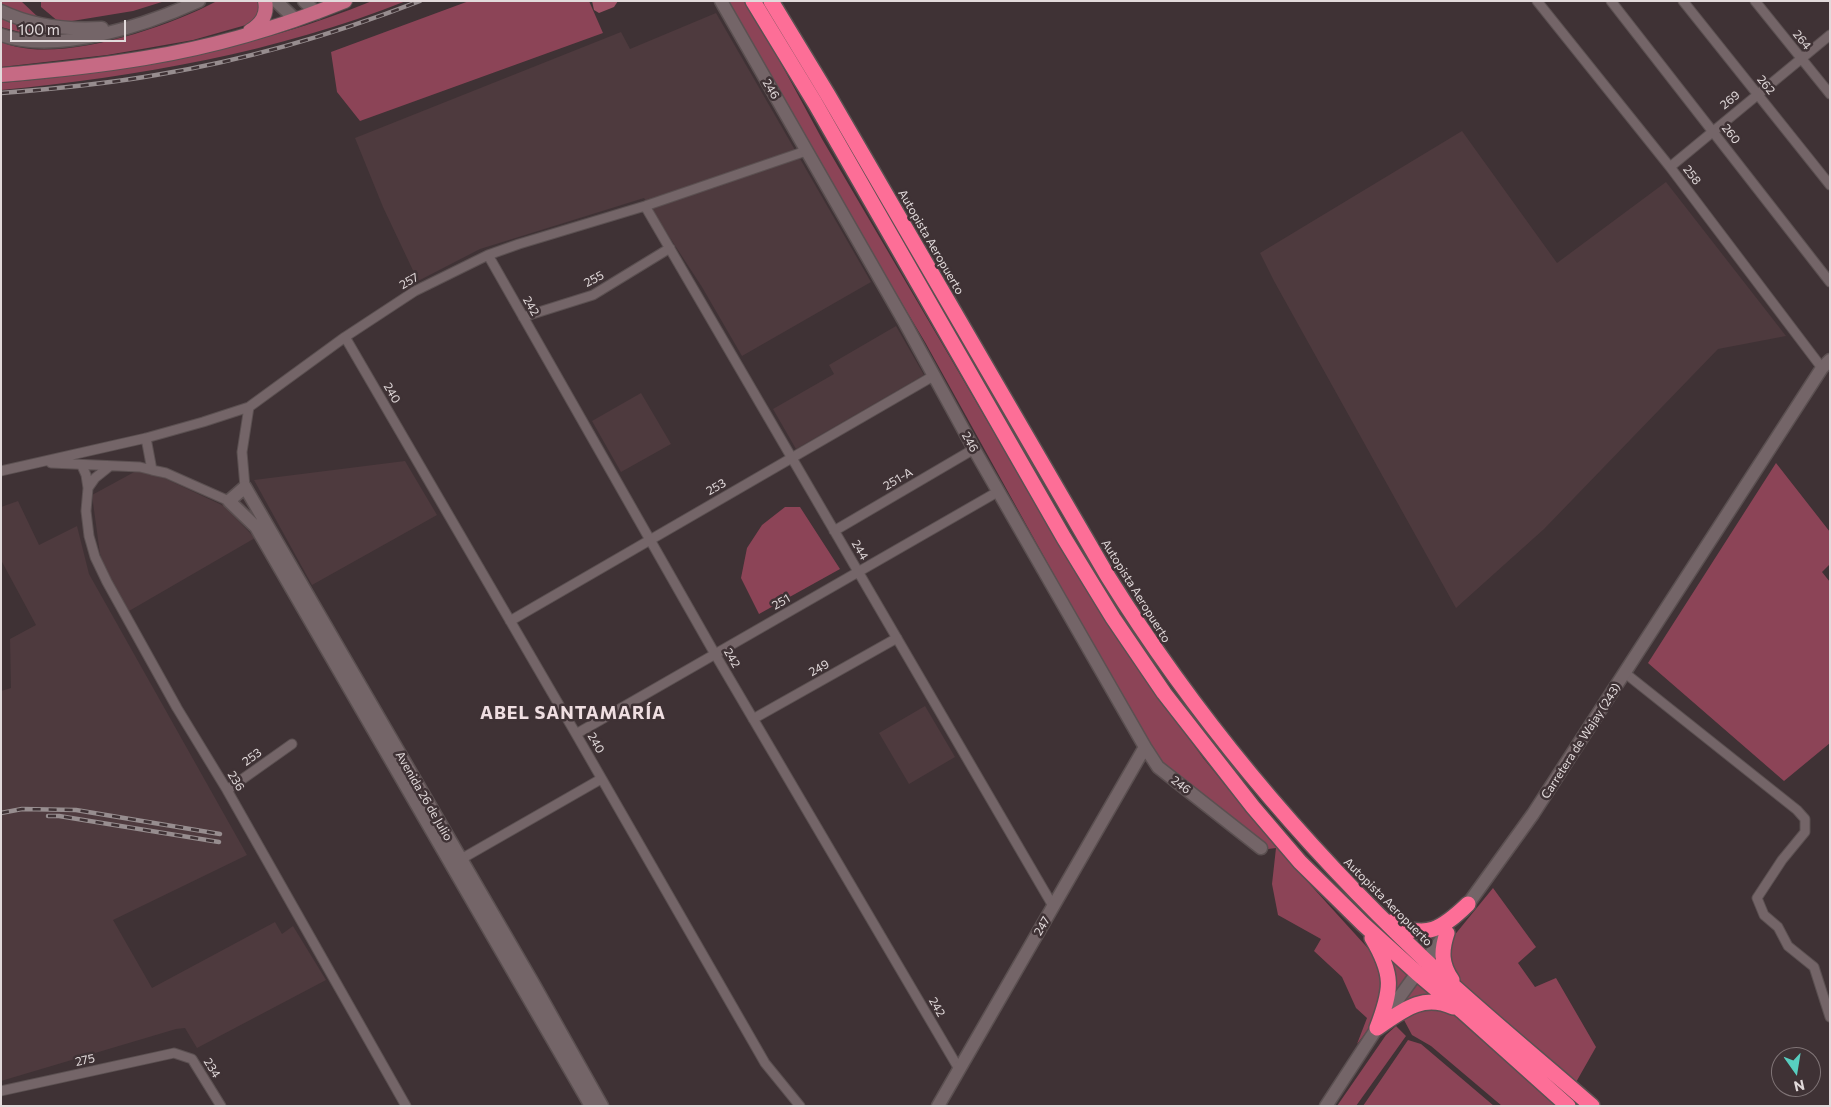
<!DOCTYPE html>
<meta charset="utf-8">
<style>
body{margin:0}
#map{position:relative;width:1831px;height:1107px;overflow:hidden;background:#3f3235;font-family:Commissioner,sans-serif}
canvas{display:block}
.frame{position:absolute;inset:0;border:2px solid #e2dadb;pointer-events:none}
.north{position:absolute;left:1771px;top:1047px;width:50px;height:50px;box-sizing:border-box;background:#3f3235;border:1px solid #807577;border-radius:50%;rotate:167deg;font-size:14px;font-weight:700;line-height:20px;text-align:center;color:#e2dadb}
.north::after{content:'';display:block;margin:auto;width:18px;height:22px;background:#58cec0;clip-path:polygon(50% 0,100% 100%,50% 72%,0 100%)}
.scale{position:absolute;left:10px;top:20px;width:116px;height:22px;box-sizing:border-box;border:2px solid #e2dadb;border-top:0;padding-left:6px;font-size:15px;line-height:18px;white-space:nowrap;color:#e2dadb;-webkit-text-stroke:4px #3f3235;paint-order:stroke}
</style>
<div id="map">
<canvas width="1831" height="1107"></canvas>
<div class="frame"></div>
<div class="north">N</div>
<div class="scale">100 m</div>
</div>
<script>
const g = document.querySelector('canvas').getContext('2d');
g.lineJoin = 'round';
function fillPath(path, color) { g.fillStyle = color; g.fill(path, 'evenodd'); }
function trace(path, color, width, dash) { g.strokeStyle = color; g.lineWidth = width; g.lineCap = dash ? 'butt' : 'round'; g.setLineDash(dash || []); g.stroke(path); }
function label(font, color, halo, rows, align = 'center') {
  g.font = font + ' Commissioner,sans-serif'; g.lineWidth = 5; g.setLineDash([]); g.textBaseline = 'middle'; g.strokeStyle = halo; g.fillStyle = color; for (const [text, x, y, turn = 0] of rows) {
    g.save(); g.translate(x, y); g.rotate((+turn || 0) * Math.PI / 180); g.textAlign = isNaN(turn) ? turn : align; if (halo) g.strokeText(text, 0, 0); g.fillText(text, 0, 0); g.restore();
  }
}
fillPath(new Path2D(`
 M716,13L871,282L742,356L702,287L644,198L480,249L418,281L383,207L355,138L621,32L630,49Z
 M1462,131L1557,263L1666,182L1786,336L1718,349L1544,529L1456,608L1274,281L1260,253Z
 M896,326L924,375L796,449L773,409L834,374L829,365Z
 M641,393L671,444L621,472L592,421Z
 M405,461L437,515L312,585L254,480Z
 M138,470L164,478L224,506L255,538L129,611L107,574L100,554L92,495Z
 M18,501L39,545L77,526L89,574L247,855L113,920L152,988L275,922L282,934L293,926L326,980L197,1048L185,1028L176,1029L1,1081V691L11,688L10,639L36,625L1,560V507Z
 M925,706L955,757L909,784L879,733Z`), '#4e3a3e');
fillPath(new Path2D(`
 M1,1H21L39,18L12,11L1,5Z
 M41,1H165L133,11L66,22H59L41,7Z
 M217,1H263V3L253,23L193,40L142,49L107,55L1,67V42C11,46 21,48 31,49C85,54 170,26 217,1Z
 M372,1H406C278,52 138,77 1,90V83C127,72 255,49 372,1Z
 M469,1H589L603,33L360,121L337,92L331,52Z
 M726,1H747L822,139L1088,593L1132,659L1203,758L1276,847L1375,956L1384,984L1377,1018L1357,1044L1367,1018L1356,1008L1342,977L1314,951L1321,939L1278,915L1272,884L1276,848L1268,849L1165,765L1152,748L1078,618L925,342L868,247Z
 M1,16L38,29L39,32L36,35H35V33L32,32L31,35L1,27Z
 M1776,463L1830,532V564L1822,572L1830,582V743L1784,781L1648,663Z
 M785,507H800L840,569L759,614L741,578L747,548L762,525Z
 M1493,888L1536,947L1518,963L1535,987L1556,978L1596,1047L1575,1084L1460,984L1447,952L1453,937Z
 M1381,946L1410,973L1391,1000Z
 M1418,980L1436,996L1400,1004Z
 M1417,1007L1456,1012L1560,1106H1502L1431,1046L1412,1035L1404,1020V1016Z
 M1396,1026L1406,1036L1356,1106H1337L1386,1035Z
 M1408,1040L1421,1044L1494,1106H1363Z`), '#8c4457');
fillPath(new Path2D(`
 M592,1H618L614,7L599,13L594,10Z`), '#9f5367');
const street = new Path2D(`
 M1537,1L1670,167L1822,368
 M1611,1L1830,282
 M1683,1L1830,185
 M1755,1L1830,94
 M1670,167L1830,35
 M645,206L1053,906
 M488,255L715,654L959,1069
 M523,317L593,295L670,248
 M345,337L576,734L765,1063L800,1106
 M146,438L152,470L166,473L229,501
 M51,463L140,467L152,470
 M82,466L86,475L88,488
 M110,466L95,478L88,488L86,511L89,536L95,557L107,582L177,708L227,790L406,1106
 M1,471L146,438L203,422L249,407L345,337L415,291L488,255L519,244L645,206L806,151
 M245,487L242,452L249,407
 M834,531L974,449
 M510,621L935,375
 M1625,673L1797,810L1805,819V832L1782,860L1757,898L1764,915L1778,927L1788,946L1814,967L1830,1017
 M753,719L897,638
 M576,734L999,491
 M227,790L292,744
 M456,862L601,779
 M1,1091L174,1053L192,1059L221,1106`);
const secondary = new Path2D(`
 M276,1L296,20
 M304,1L317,13
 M721,1L904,321L974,449L1145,747L1158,767L1261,848
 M1,11C32,26 68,30 102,28
 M1,35C58,55 146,25 199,1
 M1463,911L1533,814L1822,368L1830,360
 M591,1106L256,527L229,501L245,487L533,983L602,1106
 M938,1106L1145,747
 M1326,1106L1377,1028L1446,933`);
const primary = new Path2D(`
 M250,31C261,24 268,15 265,1
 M1,75C49,71 97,66 145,58C213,47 281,27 345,1`);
const highway = new Path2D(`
 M753,1L815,103L1064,538L1113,618L1164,693L1253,807L1300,862L1363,924L1417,973L1462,1011L1568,1106
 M771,1L828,95L1107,575C1196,718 1302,844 1424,959C1478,1010 1536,1057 1592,1106
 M1391,922C1426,941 1443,928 1468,904
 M1447,933C1441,951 1441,964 1452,980
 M1372,938C1394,975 1392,989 1377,1028
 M1377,1028C1402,1011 1422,993 1453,1007`);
trace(street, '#5b5051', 11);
trace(secondary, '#5b5051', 15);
trace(primary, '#5b5051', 16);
trace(highway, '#5b5051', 18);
trace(street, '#746568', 9);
trace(secondary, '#746568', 12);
trace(primary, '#c66a84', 14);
trace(highway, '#fd6e97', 15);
const rail = new Path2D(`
 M1,93C53,89 105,84 156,75C247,60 335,34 420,1
 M1,813L22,809L76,810L220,834
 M48,816H59L219,842`);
trace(rail, '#978d8f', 4.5);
trace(rail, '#3f3235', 2.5, [8]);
label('12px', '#e2dadb', '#3f3235', [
 ["264",1802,40,51],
 ["262",1766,85,51],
 ["246",771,89,60],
 ["269",1730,100,-39],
 ["260",1731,134,52],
 ["258",1692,175,52],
 ["Autopista Aeropuerto",931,242,60],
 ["255",594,279,-28],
 ["257",409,281,-30],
 ["242",531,306,60],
 ["240",392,393,60],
 ["246",970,442,61],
 ["251-A",898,479,-30],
 ["253",716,487,-30],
 ["244",860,550,60],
 ["Autopista Aeropuerto",1136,591,58],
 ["251",781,602,-30],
 ["242",732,658,60],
 ["249",819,668,-29],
 ["Carretera de Wajay (243)",1581,741,-57],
 ["240",596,743,61],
 ["253",252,757,-36],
 ["236",236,781,59],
 ["246",1181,785,38],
 ["Avenida 26 de Julio",424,796,60],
 ["Autopista Aeropuerto",1388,902,45],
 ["247",1042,926,-60],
 ["242",937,1007,60],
 ["275",85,1060,-12],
 ["234",212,1068,58]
]);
g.letterSpacing = '1px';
label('bold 18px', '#efdee1', '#3f3235', [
 ["ABEL SANTAMARÍA",573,713]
]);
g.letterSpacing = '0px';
</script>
